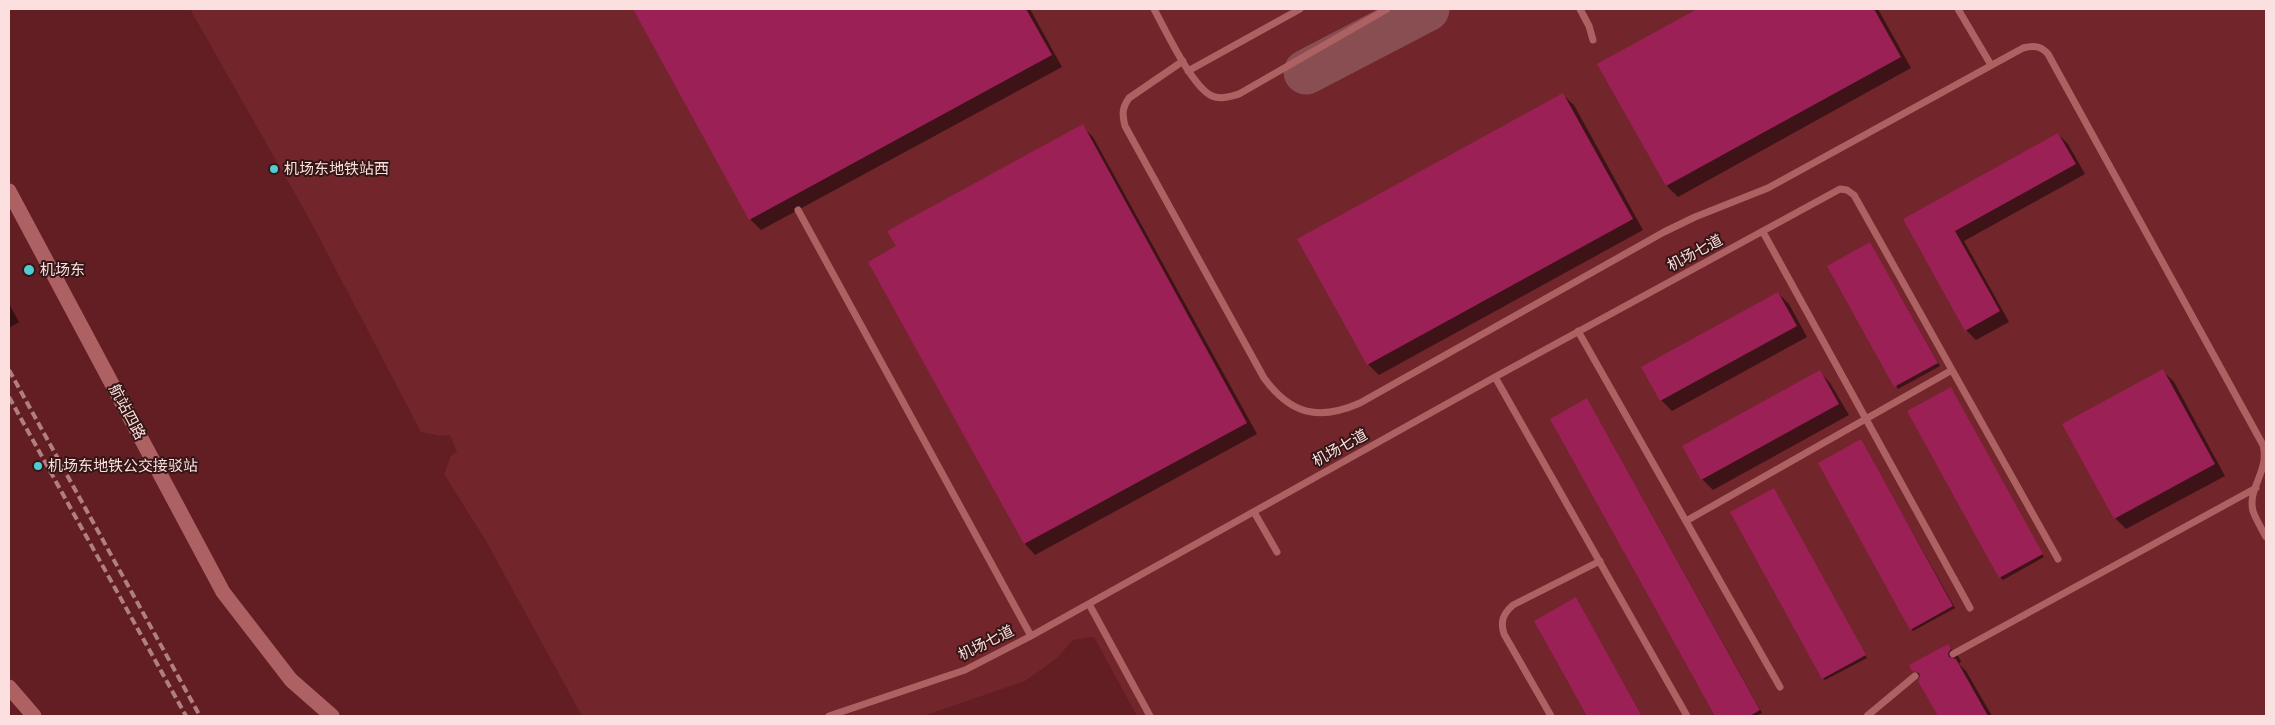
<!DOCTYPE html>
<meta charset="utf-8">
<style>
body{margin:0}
#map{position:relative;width:2275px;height:725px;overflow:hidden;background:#631e23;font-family:Lato,sans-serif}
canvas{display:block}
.frame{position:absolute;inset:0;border:10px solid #fbe0df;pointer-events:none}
</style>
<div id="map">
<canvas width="2275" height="725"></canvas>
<div class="frame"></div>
</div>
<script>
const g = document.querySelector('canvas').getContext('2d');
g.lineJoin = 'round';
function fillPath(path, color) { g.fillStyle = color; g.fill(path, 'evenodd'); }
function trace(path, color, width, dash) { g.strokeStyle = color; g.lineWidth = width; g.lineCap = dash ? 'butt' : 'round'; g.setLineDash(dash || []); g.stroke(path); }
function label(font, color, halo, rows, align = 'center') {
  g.font = font + ' Lato,"Noto Sans SC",sans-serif'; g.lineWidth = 4; g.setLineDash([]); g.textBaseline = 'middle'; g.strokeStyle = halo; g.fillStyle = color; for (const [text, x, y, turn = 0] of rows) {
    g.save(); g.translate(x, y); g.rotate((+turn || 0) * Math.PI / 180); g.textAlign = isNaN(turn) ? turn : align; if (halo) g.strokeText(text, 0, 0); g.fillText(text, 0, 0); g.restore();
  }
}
fillPath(new Path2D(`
 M190,9H2266V716H1137L1094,637L1073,640L1056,659L1025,681L923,716H582L486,541L444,474L451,456L457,452L450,435L441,436L421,432L311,222Z`), '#72252b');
fillPath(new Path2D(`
 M634,9H1030L1062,67L761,230L750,219Z
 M1699,9H1878L1911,68L1678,197L1667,186L1599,64Z
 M1563,95L1574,105L1643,230L1379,375L1368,364Z
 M1082,126L1093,137L1257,434L1035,555L1025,544L869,262L898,247Z
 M2058,134L2068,144L2085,174L1964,241L2009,322L1976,340L1966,330L1905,220Z
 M1870,243L1940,366L1898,389L1828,266Z
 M1778,293L1789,304L1807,337L1672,411L1661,400Z
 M9,304L19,322L9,328Z
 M2163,371L2174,382L2225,476L2126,529L2115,518Z
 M1820,372L1830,383L1849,415L1713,490L1702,479Z
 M1953,391L2044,557L2003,580L2000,577Z
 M1589,402L1762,713L1756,716H1716L1624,552L1626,551Z
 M1861,441L1955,608L1913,631L1911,629Z
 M1776,492L1867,658L1825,680L1823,678Z
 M1578,601L1642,716H1588L1535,621Z
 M1947,645L1958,656L1961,661L1959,664L1966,671L1992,716H1939L1919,681L1921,678L1914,671Z`), '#0007');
trace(new Path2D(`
 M1306,72L1427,9`), '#894e52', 45);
fillPath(new Path2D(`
 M633,9H1026L1052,55L749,220Z
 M1697,9H1874L1901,57L1666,186L1597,64Z
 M1563,93L1633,219L1367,365L1297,239Z
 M1083,124L1247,423L1024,544L868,262L896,246L887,231Z
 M2058,133L2076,164L1955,231L2000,311L1965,331L1903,219Z
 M1870,242L1938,363L1894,387L1827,266Z
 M1778,292L1797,326L1660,401L1641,367Z
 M2163,369L2215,464L2114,519L2062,424Z
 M1820,370L1839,404L1701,480L1682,446Z
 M1951,387L2043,554L1999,578L1907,411Z
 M1587,398L1760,710L1750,716H1715L1550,419Z
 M1861,439L1953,606L1910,630L1818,463Z
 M1774,488L1866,655L1822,679L1730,512Z
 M1576,597L1642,716H1587L1534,621Z
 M1948,644L1951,649L1948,653L1949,657L1956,659L1988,716H1938L1918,681L1920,677L1919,673L1912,671L1909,665Z`), '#9b2055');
trace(new Path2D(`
 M1154,9C1165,29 1192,87 1212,96C1221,100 1231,96 1239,94L1387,9
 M1580,9L1589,26L1593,40
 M1958,9L1991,65
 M1183,61L1129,98C1122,108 1122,114 1125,126L1264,378C1291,415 1319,421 1360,403L1664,232L1695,217L1768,188L2023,48C2034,45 2041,46 2048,54L2263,445C2270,471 2247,488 2253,511C2256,520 2262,529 2266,537
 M1188,71L1300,9
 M798,210L1031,636
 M1763,232L1970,608
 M1578,331L1780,687
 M1495,377L1687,716
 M1254,512L1277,552
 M1686,521L1952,370
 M1089,604L1150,716
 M1953,654L2256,488
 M829,716L965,670L1031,636L1495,377L1840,189L1847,190L1854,195L2058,559
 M1551,716L1504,634C1500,621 1503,614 1513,605L1600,561
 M1867,716L1915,676`), '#ae6162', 7);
trace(new Path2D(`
 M9,191L223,592L291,680L332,716
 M9,687L34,716`), '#ae6162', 15);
trace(new Path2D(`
 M9,370L200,716
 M9,397L186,716`), '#af7f81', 4, [8, 4]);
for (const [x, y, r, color] of [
 [274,169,5,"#51ccd2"],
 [29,270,6,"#51ccd2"],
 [38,466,5,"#51ccd2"]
]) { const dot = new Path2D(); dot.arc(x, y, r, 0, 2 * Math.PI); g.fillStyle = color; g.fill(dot); trace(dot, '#351616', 2); }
label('15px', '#fbe0df', '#351616', [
 ["机场东地铁站西",284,169],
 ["机场东",40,270],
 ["机场东地铁公交接驳站",48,466]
], 'left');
label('15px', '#fbe0df', '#351616', [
 ["机场七道",1695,253,-28],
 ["航站四路",127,412,62],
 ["机场七道",1340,448,-29],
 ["机场七道",986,643,-26]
]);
</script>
